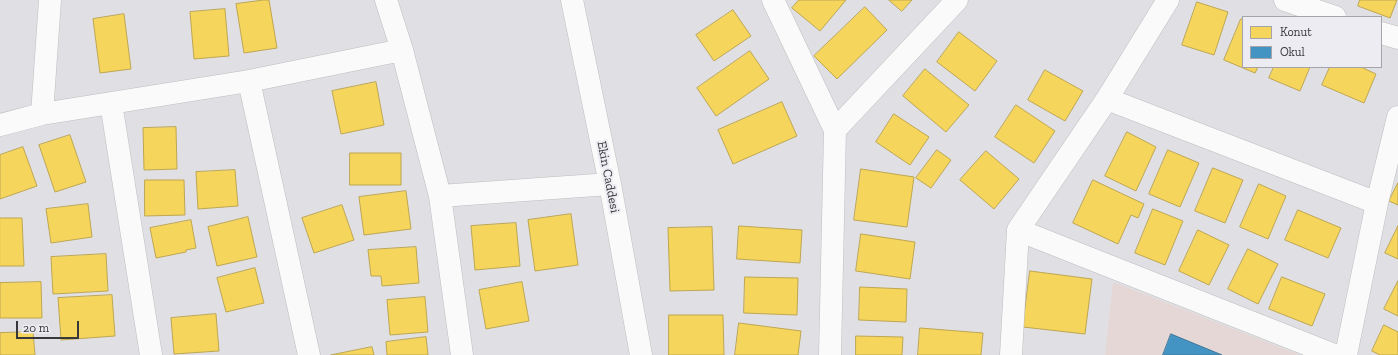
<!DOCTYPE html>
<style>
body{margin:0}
#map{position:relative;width:1398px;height:355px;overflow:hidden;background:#e0e0e4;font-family:"Zilla Slab",serif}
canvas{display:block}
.legend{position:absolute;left:1242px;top:16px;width:140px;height:52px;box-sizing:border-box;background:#edecf2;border:1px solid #a5a4a8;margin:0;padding:5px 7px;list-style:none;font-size:12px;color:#38383a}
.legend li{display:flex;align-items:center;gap:8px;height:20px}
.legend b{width:20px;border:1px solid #a5a4a8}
.scale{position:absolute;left:16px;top:321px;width:63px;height:18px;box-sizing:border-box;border:2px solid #38383a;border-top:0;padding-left:5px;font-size:12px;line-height:14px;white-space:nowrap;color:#38383a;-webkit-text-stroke:3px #edecf2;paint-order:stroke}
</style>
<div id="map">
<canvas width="1398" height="355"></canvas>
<ul class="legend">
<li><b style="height:11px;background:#f6d55c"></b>Konut</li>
<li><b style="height:11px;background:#4393c3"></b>Okul</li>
</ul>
<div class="scale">20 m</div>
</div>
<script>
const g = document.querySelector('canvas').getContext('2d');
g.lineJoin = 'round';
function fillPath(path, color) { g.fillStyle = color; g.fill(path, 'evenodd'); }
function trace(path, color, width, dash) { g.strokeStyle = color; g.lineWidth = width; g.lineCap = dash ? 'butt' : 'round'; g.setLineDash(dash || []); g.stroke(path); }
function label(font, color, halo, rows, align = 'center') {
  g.font = font + ' "Zilla Slab",serif'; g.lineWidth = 4; g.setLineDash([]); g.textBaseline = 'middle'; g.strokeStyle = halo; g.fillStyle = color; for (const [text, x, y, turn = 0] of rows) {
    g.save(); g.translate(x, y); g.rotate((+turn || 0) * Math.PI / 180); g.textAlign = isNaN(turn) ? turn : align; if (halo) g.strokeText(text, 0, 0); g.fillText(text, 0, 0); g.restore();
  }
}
fillPath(new Path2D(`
 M1113,282L1300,355H1105Z`), '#e5d7d5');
const homes = new Path2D(`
 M264,0H269L277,48L244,53L236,4Z
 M799,0H846L820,31L792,8Z
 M889,0H912L902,11Z
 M1360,0H1397L1390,18L1358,6Z
 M1197,2L1228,12L1214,55L1182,45Z
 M865,7L887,30L837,79L814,56Z
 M225,9L229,56L194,59L190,12Z
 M733,10L751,36L714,61L696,35Z
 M124,14L131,69L100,73L93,19Z
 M1241,19H1243V67H1258L1255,73L1224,60Z
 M959,32L997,61L975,91L937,62Z
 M750,51L769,79L716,116L697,88Z
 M1274,67H1310L1300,91L1269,78Z
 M1330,67H1361L1376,74L1364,103L1322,85Z
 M925,69L969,105L946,132L903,96Z
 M1045,70L1083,91L1065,121L1028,100Z
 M376,82L384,125L341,134L332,91Z
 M782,102L797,136L733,164L718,130Z
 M1016,105L1055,131L1034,163L995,137Z
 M894,114L929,137L910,165L876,142Z
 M176,127L177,169L144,170L143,128Z
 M1127,132L1156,147L1136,191L1105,176Z
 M70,135L86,182L55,192L39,145Z
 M23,147L37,186L0,199V155Z
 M937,150L951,160L931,188L916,178Z
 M1168,150L1199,163L1180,207L1149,194Z
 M986,151L1019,179L994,209L960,180Z
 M350,153H401V185H350Z
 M1213,168L1243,180L1225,223L1195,211Z
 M861,169L914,177L907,227L854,220Z
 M235,170L238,206L198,209L196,172Z
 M145,180H184L185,215L145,216Z
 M1093,180L1144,204L1138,218L1131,215L1118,244L1073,223Z
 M1398,183V205L1389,201Z
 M1259,184L1286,196L1268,239L1240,227Z
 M406,191L411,229L364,235L359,197Z
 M88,204L92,237L51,243L46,209Z
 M342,205L354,240L314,253L302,218Z
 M1153,209L1183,221L1165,265L1135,253Z
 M1298,210L1341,228L1328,258L1285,240Z
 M571,214L578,265L535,271L528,220Z
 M248,217L257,257L217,266L208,227Z
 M0,218H22L24,266H0Z
 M191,220L196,248L186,250V252L156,258L150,228Z
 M516,223L520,266L475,270L471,226Z
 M739,226L802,230L800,263L737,259Z
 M1398,226V259L1385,253Z
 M712,227L714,290L670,291L668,228Z
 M1198,230L1229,245L1209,285L1179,271Z
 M861,234L915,242L910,279L856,271Z
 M416,247L419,283L382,286L381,276H371L368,250Z
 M1248,249L1278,264L1258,304L1228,289Z
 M106,254L108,291L53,294L51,257Z
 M255,268L264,303L226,312L217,278Z
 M1030,271L1092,279L1085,334L1023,327Z
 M745,277L798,278L797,315L744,313Z
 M1282,277L1325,294L1312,326L1269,309Z
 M1398,281V316L1384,309Z
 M41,282L42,318H0V283Z
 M522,282L529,321L486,329L479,290Z
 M860,287L907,289L906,322L859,320Z
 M112,295L115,336L61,340L58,298Z
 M425,297L428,332L390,335L387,300Z
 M216,314L219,351L174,354L171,318Z
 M669,315H723L724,355H669Z
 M739,323L801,331L798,355H735Z
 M1384,325L1398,332V355H1380L1372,351Z
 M920,328L983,333L981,355H918Z
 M33,332L35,355H0V333Z
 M856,336L903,337L902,355H856Z
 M426,337L428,355H387L386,342Z
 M372,347L374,355H331Z`);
fillPath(homes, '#f6d55c');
trace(homes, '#bda652', 1);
const schools = new Path2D(`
 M1171,334L1222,355H1163Z`);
fillPath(schools, '#4393c3');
trace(schools, '#40789a', 1);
const minor = new Path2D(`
 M386,0L402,50L440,196L462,355
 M572,0L610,184L641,355
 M773,0L835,130
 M1285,0L1335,17
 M1381,33L1398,38
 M249,81L309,355
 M1107,99L1377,203
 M111,103L151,355
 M42,114L50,0
 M0,125L42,114L249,81L402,50
 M440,196L610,184
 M1018,230L1334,355
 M830,355L835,130L957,0
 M1011,355L1018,230L1107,99L1168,0
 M1346,355L1377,203L1398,117`);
trace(minor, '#bdbdbf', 23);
trace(minor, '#fafafb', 22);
label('13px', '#38383a', '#edecf2', [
 ["Ekin Caddesi",608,177,79]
]);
</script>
